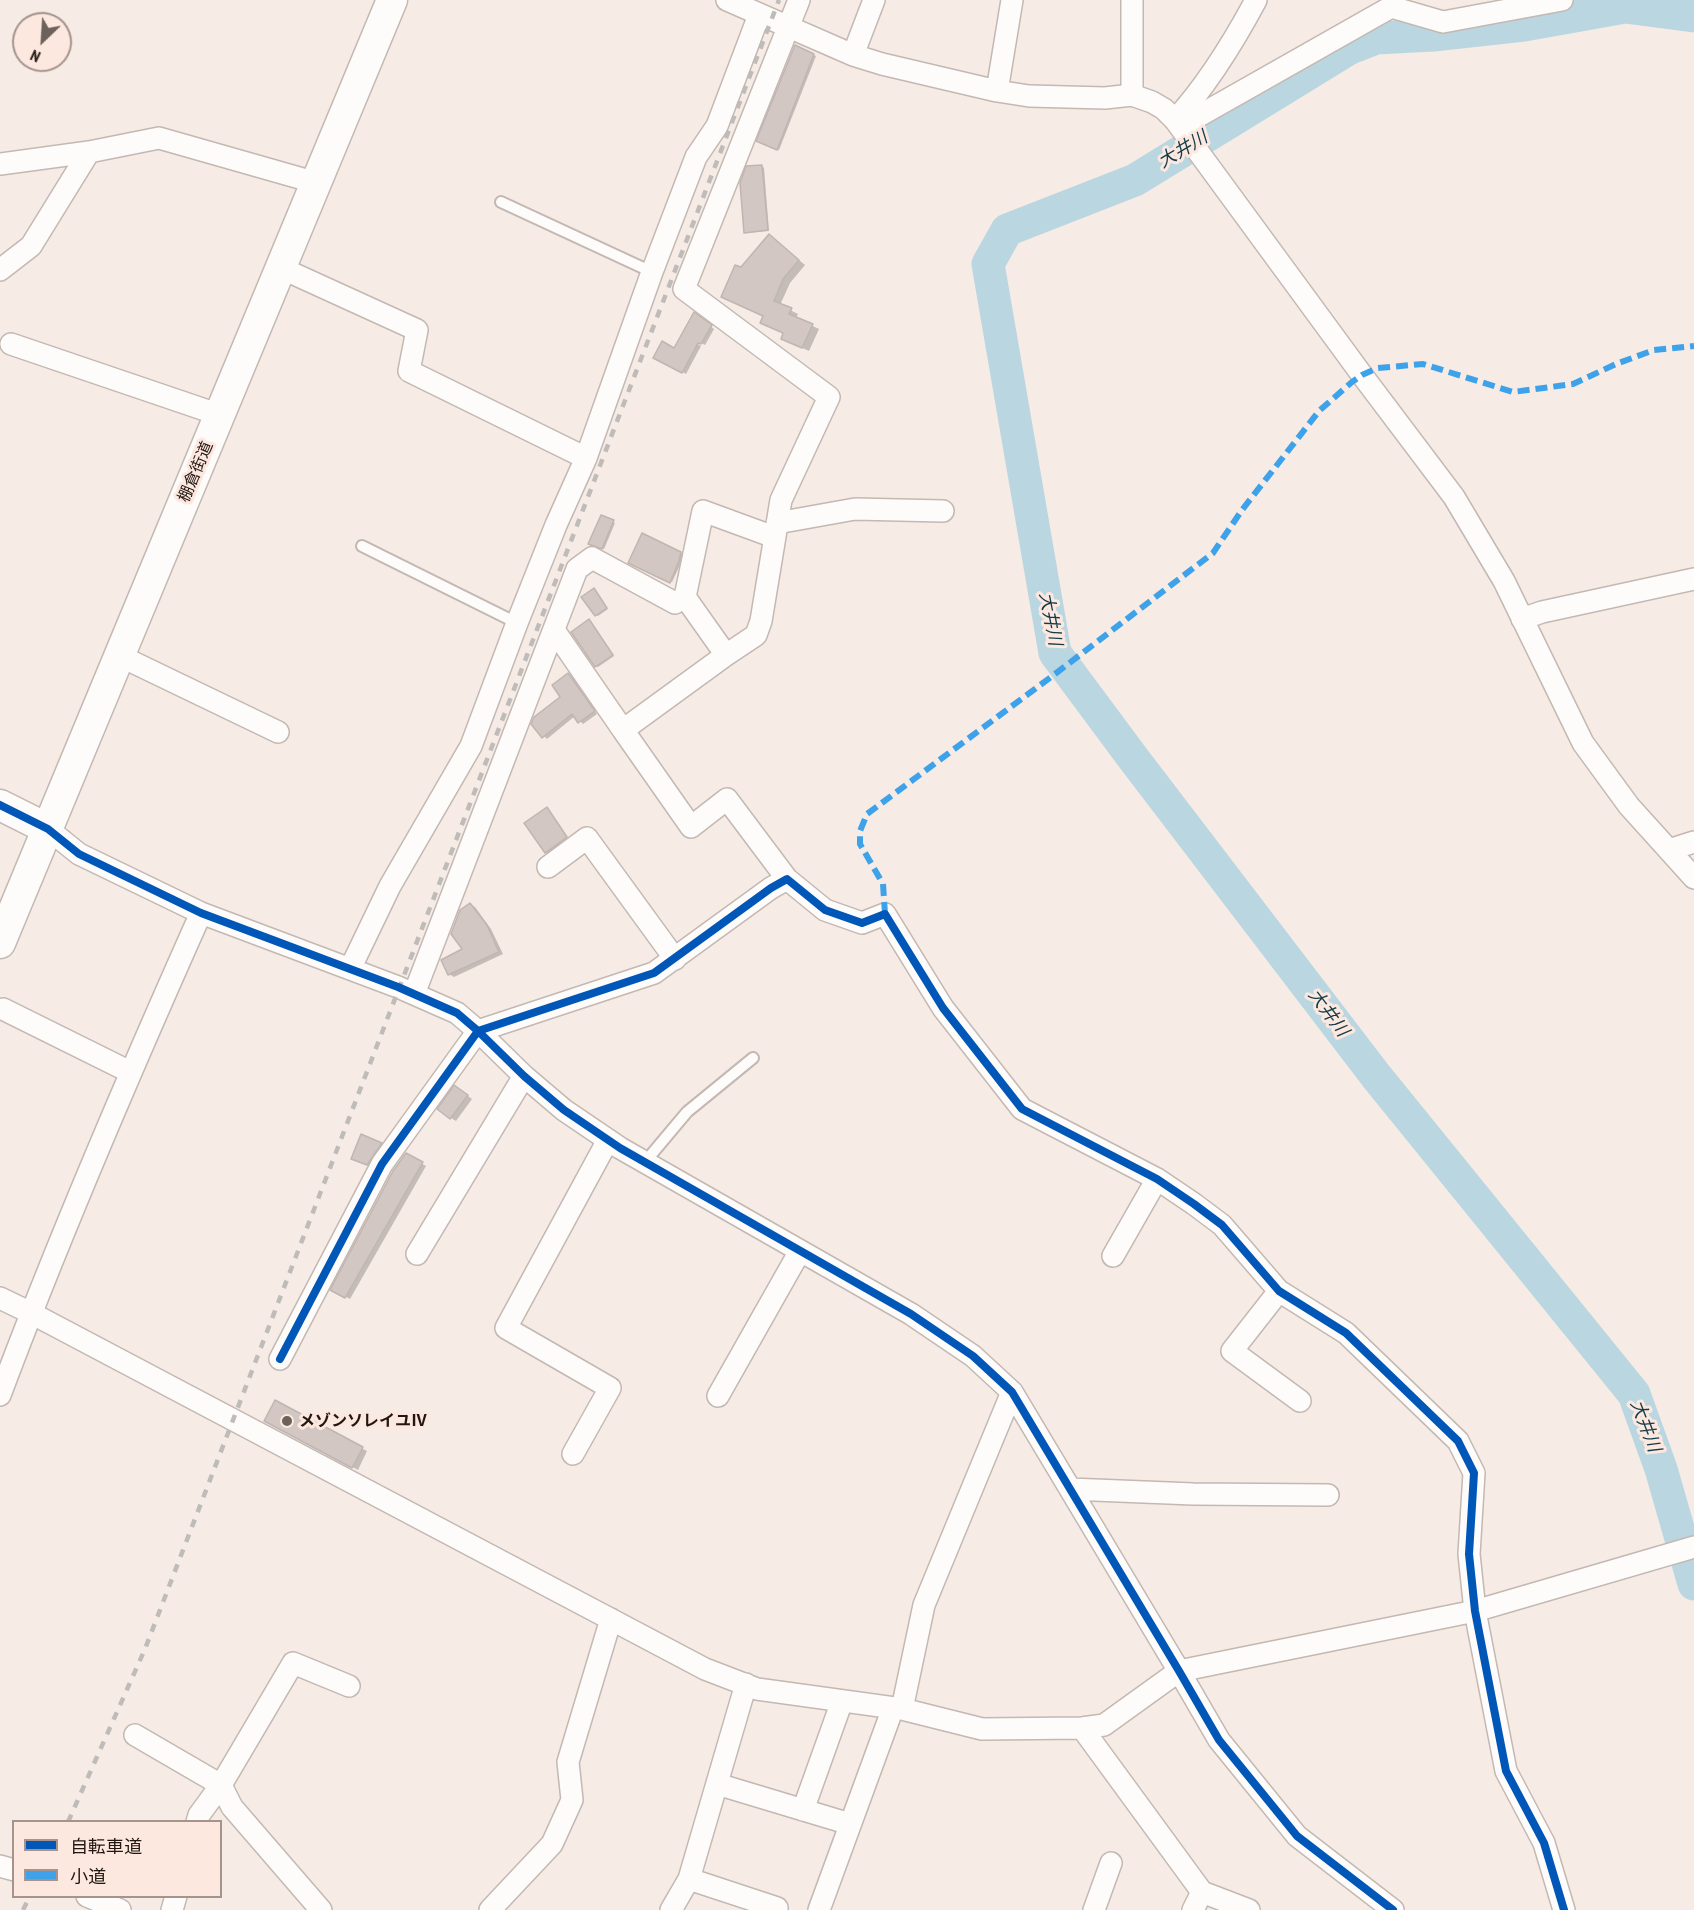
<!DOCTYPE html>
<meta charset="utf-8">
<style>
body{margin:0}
#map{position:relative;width:1694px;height:1910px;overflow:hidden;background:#f6ebe5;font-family:"PT Sans Narrow","Noto Sans JP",sans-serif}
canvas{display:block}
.legend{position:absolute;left:12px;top:1820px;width:210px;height:78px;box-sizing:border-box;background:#fce8df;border:2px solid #a4948d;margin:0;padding:8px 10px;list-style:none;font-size:18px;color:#211611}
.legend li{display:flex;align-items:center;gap:12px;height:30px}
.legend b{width:30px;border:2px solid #a4948d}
.north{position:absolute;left:12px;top:12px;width:60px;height:60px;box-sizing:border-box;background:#fce8df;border:2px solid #a4948d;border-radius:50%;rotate:205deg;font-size:16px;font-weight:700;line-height:24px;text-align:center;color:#211611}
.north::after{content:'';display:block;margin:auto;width:21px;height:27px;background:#6c615b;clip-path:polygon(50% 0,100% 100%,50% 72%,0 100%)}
</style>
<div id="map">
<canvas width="1694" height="1910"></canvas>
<ul class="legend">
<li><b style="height:8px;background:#0057b8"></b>自転車道</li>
<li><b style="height:8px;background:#3ea2ea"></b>小道</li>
</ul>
<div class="north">N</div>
</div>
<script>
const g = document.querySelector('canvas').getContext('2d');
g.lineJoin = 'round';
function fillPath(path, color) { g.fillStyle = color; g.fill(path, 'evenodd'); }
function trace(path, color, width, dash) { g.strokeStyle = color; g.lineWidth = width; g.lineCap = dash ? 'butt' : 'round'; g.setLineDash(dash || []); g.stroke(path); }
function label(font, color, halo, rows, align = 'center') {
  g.font = font + ' "PT Sans Narrow","Noto Sans JP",sans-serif'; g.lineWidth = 6; g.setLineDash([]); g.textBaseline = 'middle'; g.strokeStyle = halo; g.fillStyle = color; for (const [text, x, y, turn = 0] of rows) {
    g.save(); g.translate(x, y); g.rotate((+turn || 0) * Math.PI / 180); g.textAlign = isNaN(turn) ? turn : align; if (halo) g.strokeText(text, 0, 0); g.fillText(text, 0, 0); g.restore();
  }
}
fillPath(new Path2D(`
 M796,47L816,56L779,150L758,141Z
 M762,166L764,168L769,231L747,233L745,232Z
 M770,236L805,265L790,283L780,305L798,314L796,318L819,329L809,351L789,342L785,333L765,316L742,269Z
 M698,316L714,329L705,345L692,338L691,340L701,346L686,374L655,357L675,350Z
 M601,517L615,523L604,549L592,544Z
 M642,535L683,554L681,563L672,582L630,562Z
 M596,591L608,609L598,616L596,615Z
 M589,620L614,656L598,667L596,666Z
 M568,675L572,677L597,714L583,724L575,716L547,739L533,724L562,697Z
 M547,809L568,838L548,854L546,852Z
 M470,905L475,907L491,929L503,954L454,977L449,974L464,949Z
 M460,1090L472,1099L456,1121L451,1118Z
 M381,1144L386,1147L373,1167L358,1161Z
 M406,1155L426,1166L350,1299L332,1289Z
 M276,1402L367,1451L358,1470L266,1421Z`), '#0003');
trace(new Path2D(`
 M1694,16L1625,7L1524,25L1433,35L1376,38L1350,48L1135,180L1007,230L988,264L1055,653L1133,758L1376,1076L1634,1394L1661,1469L1694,1584`), '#bad7e1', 33);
const building = new Path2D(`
 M795,45L814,54L777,150L756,141Z
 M762,165L768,230L744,233L740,183L746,166Z
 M769,234L799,260L783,279L774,301L792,308L789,314L813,324L802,348L781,339L783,333L760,323L763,316L721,297L735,265L741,267Z
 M694,312L712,325L701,344L698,343L682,373L653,358L662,341L674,348Z
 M601,515L614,520L602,549L588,544Z
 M642,533L681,552L679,561L670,583L628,563Z
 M594,588L607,608L595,616L581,597Z
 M589,619L613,655L595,667L571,632Z
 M568,673L595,711L578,723L572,714L542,738L531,724L534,717L560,697L552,685Z
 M547,807L567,837L545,853L524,823Z
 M470,903L487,925L499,952L448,975L441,960L462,949L451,934L460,910Z
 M454,1085L468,1095L450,1119L437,1109Z
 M361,1134L382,1143L367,1165L351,1159Z
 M406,1153L423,1162L345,1298L330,1290L393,1171Z
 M275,1400L363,1447L352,1468L264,1421Z`);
fillPath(building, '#d2c7c2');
trace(building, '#c0b5b0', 1.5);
const lane = new Path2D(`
 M501,202L652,272
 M362,546L517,623
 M645,1162L687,1112L753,1058`);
const street = new Path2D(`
 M727,0L853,55L882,64L997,91L1029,96L1105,98L1132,95L1152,102L1164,109L1175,120L1362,375L1454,497L1504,581L1583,743L1629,806L1694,878
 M853,55L874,0
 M997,91L1012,0
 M1132,95V0
 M1175,120C1208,84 1233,43 1256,0
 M1181,126L1391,7L1443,22L1562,0
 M0,164L89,152L159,138L317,183
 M281,268L417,330L409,371L586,458
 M0,270L31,246L89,152
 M11,344L220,415
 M777,523L855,509L943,511
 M685,597L703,511L774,537
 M1522,619L1542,612L1694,579
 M118,655L278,732
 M726,655L756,635L761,621L781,500L829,397L684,289L799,0
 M623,730L691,827L727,799L787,879
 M48,829L79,854L201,913L398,987L457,1013L478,1031L524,1076L564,1110L620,1148L911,1314L973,1356L1012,1392L1179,1671L1219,1740L1297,1836L1393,1910
 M1669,850L1694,842
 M548,867L587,838L675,959
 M350,969L390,886L471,746L517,623L556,525L586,458L652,272L696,157L717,126L759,15
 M414,994L577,569L592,558L675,603L685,597L726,655L623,730L554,630
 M3,1009L130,1072
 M417,1254L524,1076
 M1113,1256L1157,1179
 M1279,1291L1232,1351L1300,1401
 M0,1298L31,1313L705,1669L757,1689L902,1709L982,1729L1082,1728L1104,1725L1179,1671L1475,1611L1694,1547
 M280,1359L382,1164L478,1031L654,973L771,888L787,879L825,910L862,923L885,914L943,1008L1022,1109L1157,1179L1194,1204L1222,1225L1279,1291L1346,1333L1458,1441L1474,1473L1469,1554L1475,1611L1506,1771L1544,1843L1564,1910
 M0,1395C61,1232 130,1072 201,913
 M718,1396L800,1251
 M573,1454L610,1388L506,1328L608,1140
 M1070,1489L1193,1494L1328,1495
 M902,1709L924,1605L1012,1392
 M1082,1728L1202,1892
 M135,1735L221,1785L232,1807L321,1910
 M717,1784L850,1824
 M803,1810L842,1701
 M197,1822L199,1815L221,1785L293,1663L349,1686
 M0,1866L14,1870
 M689,1879L777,1908L776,1910
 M87,1896L120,1910
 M172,1910L176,1896
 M490,1910L552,1844L572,1800L568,1762L611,1619
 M671,1910L689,1879L746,1684
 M819,1910L893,1708
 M1094,1910L1111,1863
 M1193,1910L1202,1892L1249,1910`);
const secondary = new Path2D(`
 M0,805L48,829
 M0,943L392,0`);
trace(lane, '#c3b8b2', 14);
trace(street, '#c3b8b2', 24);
trace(secondary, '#c3b8b2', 33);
trace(lane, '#fefcfb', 10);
trace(street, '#fefcfb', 21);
trace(secondary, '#fefcfb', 30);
trace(new Path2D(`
 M68,1822L145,1649L779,0
 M23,1910L30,1896`), '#bebbb9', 4.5, [8, 8]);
trace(new Path2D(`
 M885,914L883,884L860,844V831L867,814L1055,674L1213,553L1242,510L1319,411L1352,382L1362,375L1378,368L1423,364L1513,392L1573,384L1616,364L1654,350L1694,346`), '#3ea2ea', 6, [12, 6]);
trace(new Path2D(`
 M0,805L48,829L79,854L201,913L398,987L457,1013L478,1031L524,1076L564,1110L620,1148L911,1314L973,1356L1012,1392L1179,1671L1219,1740L1297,1836L1393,1910
 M280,1359L382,1164L478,1031L654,973L771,888L787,879L825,910L862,923L885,914L943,1008L1022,1109L1157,1179L1194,1204L1222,1225L1279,1291L1346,1333L1458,1441L1474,1473L1469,1554L1475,1611L1506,1771L1544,1843L1564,1910`), '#0057b8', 8);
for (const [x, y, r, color] of [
 [287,1421,6,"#6c615b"]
]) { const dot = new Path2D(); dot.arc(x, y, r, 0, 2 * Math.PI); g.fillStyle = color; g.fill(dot); trace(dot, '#fce8df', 2); }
label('16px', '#211611', '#fce8df', [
 ["棚倉街道",196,472,-67]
]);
label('bold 16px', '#211611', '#fce8df', [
 ["メゾンソレイユⅣ",299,1421]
], 'left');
label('italic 18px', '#133b48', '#fce8df', [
 ["大井川",1183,150,-31],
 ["大井川",1050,619,79],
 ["大井川",1328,1013,53],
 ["大井川",1645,1426,69]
]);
</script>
